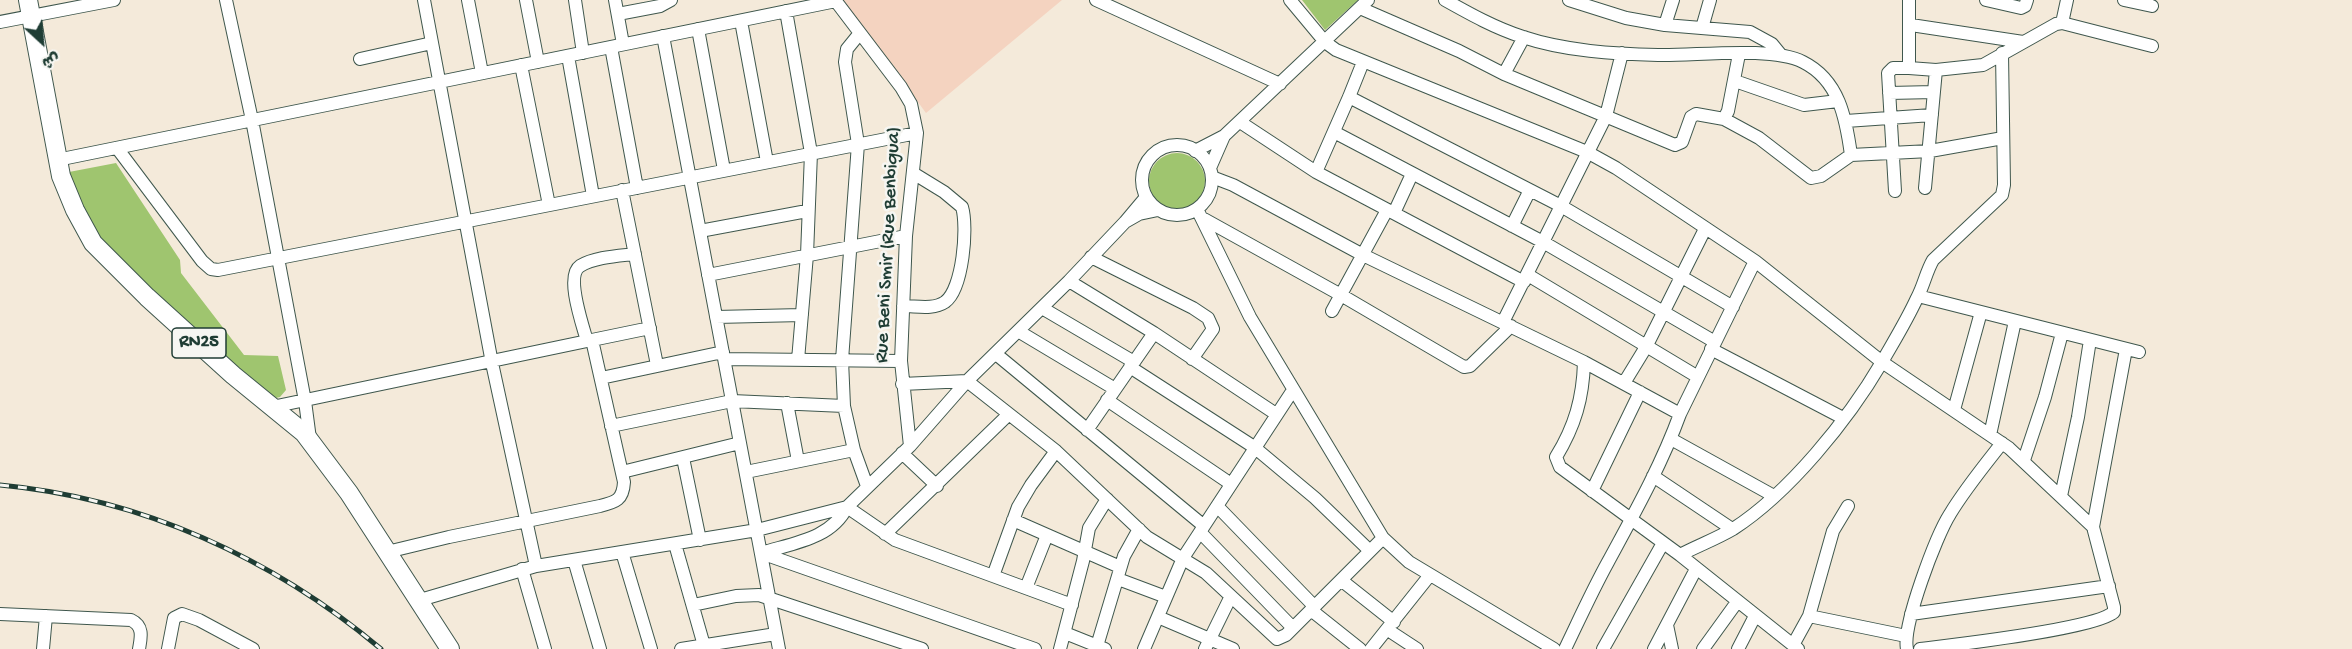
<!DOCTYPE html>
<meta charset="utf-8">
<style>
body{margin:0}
#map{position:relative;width:2352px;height:649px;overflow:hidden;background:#f4eada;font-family:"Gochi Hand","Playpen Sans Arabic",sans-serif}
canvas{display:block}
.north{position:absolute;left:12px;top:12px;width:60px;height:60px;-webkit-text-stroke:4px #f6f6f2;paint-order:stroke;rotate:154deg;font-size:16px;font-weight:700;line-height:24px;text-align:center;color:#1f3d34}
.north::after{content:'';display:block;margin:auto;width:21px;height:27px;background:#1f3d34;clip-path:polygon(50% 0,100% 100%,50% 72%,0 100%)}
</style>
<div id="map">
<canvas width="2352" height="649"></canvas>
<div class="north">ش</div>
</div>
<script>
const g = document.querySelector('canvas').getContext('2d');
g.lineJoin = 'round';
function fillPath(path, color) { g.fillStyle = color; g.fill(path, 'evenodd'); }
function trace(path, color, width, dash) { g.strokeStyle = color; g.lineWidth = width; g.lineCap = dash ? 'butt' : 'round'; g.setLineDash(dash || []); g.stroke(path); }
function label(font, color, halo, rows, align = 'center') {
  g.font = font + ' "Gochi Hand",sans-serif'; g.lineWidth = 5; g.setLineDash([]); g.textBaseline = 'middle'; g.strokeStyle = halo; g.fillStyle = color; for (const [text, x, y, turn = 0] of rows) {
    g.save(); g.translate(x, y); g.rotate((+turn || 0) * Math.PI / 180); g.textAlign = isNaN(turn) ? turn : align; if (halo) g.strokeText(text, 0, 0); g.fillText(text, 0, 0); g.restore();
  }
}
fillPath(new Path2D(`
 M843,0H1062L926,113Z`), '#f4d3c0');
fillPath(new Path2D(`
 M1302,0H1358L1325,30Z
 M1149 181a28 28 0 1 1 56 0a28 28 0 1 1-56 0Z
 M116,163L180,260L181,273L244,355L278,356L286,390L280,397L265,401L97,244L69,172Z`), '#9fc56f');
const street = new Path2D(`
 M226,0L252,120L305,401L310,439
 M424,0L492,363L536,566
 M468,0L482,73
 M526,0L538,62
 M575,0L583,53
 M615,0L623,44
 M835,0L901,87L911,104L917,133L906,236L901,361L910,446
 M1096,0L1280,84
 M1290,0L1325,42L1336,50L1587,152L1616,168L1755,261L1882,362L2009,448L2093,527
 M1445,0C1470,14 1495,28 1523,37C1565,51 1614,54 1658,55C1696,56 1771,46 1803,62C1839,80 1846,118 1851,155
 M1569,0L1626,18L1665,25L1750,32L1772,44L1781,55
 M1909,0V68L1936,70L1983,65L2056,24L2062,23L2152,46
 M1986,0L2021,8L2025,6L2027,0
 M2124,0L2152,6
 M1360,8L1459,51L1504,74L1675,145L1682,142L1691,117L1696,114L1724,119L1728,111L1739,54
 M786,11L811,153L807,255L798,360
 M618,14L660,6L671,0
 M741,21L767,162
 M0,22L114,0
 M2062,23L2067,0
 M1665,25L1673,0
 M1911,25L2023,42
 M1702,28L1710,0
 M698,29L724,170
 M860,33L847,49L845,62L858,144L842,360L844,406L854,450L867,486
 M663,36L779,649
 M611,47L637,188
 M568,56L593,196
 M360,59L432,43
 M521,65L549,205
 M1504,74L1524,37
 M1735,81L1804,105L1838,101
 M1889,93L1934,92
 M1349,97L1561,206L1733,307
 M1724,119L1759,138L1811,178L1821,176L1851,155L1930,151L2003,138
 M1846,121L1932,115
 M1240,122L1316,172L1524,282
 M1334,132L1543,242L1715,342
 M1142 180a35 35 0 1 1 70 0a35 35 0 1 1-70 0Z
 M117,148L202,261L211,269L218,270L917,133
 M1195,151L1224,136L1368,0
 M57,160L836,1
 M1210,168L1224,136
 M1316,172L1349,97L1363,62
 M1212,177L1233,185L1363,255L1584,362L1680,414
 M1925,188L1936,70
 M622,190L657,365
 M1895,191L1888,73L1893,68H1909
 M1146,197L1125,222L1139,214L1158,210
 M1197,209L1250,317L1383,538L1409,562L1554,649
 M1394,213L1412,174
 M1204,219L1341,295L1464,367L1470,366L1511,326
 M1512,226L1530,190
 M700,231L807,211
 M1091,257L1193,308L1208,318L1213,329L1192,359
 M708,275L906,236
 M1528,275L1698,377
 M1069,281L1154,333L1276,414
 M1918,296L2139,352
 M903,306C917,306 933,310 945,302C963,289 968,227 962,207L944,192L913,173
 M1042,308L1134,362
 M1332,311L1387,210
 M716,317L802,315
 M1503,322L1606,116L1622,53
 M1018,331L1115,389
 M592,340L650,328
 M587,341C583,326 565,276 580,266C595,257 618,256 635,254
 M1711,349L1843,418
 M996,354L1204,526
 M724,359L901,361
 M1584,362C1583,398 1575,426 1556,457L1560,467L1680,555L1798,649
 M1130,367L1254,447L1315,498L1370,551
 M601,378L723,352
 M1624,383L1646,347L1705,229
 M902,384L967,381L1056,451L1147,537L1206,573L1277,639L1286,635L1383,538
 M1107,400L1231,484
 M787,403L798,461
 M272,407L592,340L624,482C623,500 616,502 600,506L449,537L387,552
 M1954,410L1981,312
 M611,426L732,401L844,406
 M1087,430L1154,333
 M1990,435L2015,321
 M1671,439L1774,496
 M902,453L937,486
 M683,458L700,540
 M2024,460L2045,397L2062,333
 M622,472L740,443
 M746,472L854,450
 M1653,476L1732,529
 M1592,491L1640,392
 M2061,496L2078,417L2090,340
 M1217,506L1314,606
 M1013,520L1120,567
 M1200,532L1293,628
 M885,534L1008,415
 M675,544L705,649
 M622,552L651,649
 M761,553L1035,649
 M761,553C793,543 831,539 847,507
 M1680,555C1697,546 1716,539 1733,529C1789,493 1848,420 1882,362C1894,341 1907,320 1917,298C1924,285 1926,272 1933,260L2002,195L2004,185L2002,53
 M574,560L600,649
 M522,569L545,649
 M993,576L1018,507L1031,485L1056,451
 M1118,579L1166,597
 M1341,580L1394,622
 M1026,588L1047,535
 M420,600L536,566L757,530L847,507
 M693,605L736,596L759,595L922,649
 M1072,605L895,540L847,507L910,446L967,381L1069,281L1125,222
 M1311,610L1360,649
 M0,614L131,620C144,626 141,638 139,649
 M1911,614L2109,586
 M1809,616L1906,636
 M1158,617L1233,649
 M1667,625L1672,649
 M1388,630L1417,649
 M1065,633L1105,649
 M1793,645L1809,616L1833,531L1848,506
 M1097,646L1124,556L1139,529
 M43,649L46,616
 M168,649L174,618L182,614L199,620L253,649
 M681,649L776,634
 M1060,649L1083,561L1089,528L1107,499
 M1144,649L1183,558L1293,390
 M1205,649L1231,596
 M1371,649L1430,575
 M1565,649C1579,620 1592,591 1608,562C1634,514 1661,466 1680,414L1755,261
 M1603,649L1663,543
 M1654,649L1696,569
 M1703,649L1737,602
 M1738,649L1755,616
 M1907,649C1902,626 1936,536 1950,514C1965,489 1984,466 2002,443
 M1920,649C1953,645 2095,629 2114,612V607L2093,527L2126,349`);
const primary = new Path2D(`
 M28,0L61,176L75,210L93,243L147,297L233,375L304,433L349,493L450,649`);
trace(street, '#3f574d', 14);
trace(primary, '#3f574d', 20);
trace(street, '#fff', 12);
trace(primary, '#fff', 18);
const rail = new Path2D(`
 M0,485C141,498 273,558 381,649`);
trace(rail, '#1f3d34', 5);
trace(rail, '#f6f6f2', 3, [9]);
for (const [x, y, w] of [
 [199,343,54]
]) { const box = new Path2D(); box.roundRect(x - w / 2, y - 15, w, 30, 4.5); g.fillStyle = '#f6f6f2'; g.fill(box); trace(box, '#1f3d34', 1.5); }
label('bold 18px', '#1f3d34', null, [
 ["RN25",199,343]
]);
label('20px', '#1f3d34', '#f6f6f2', [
 ["Rue Beni Smir (Rue Benbigua)",889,245,-87]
]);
</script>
